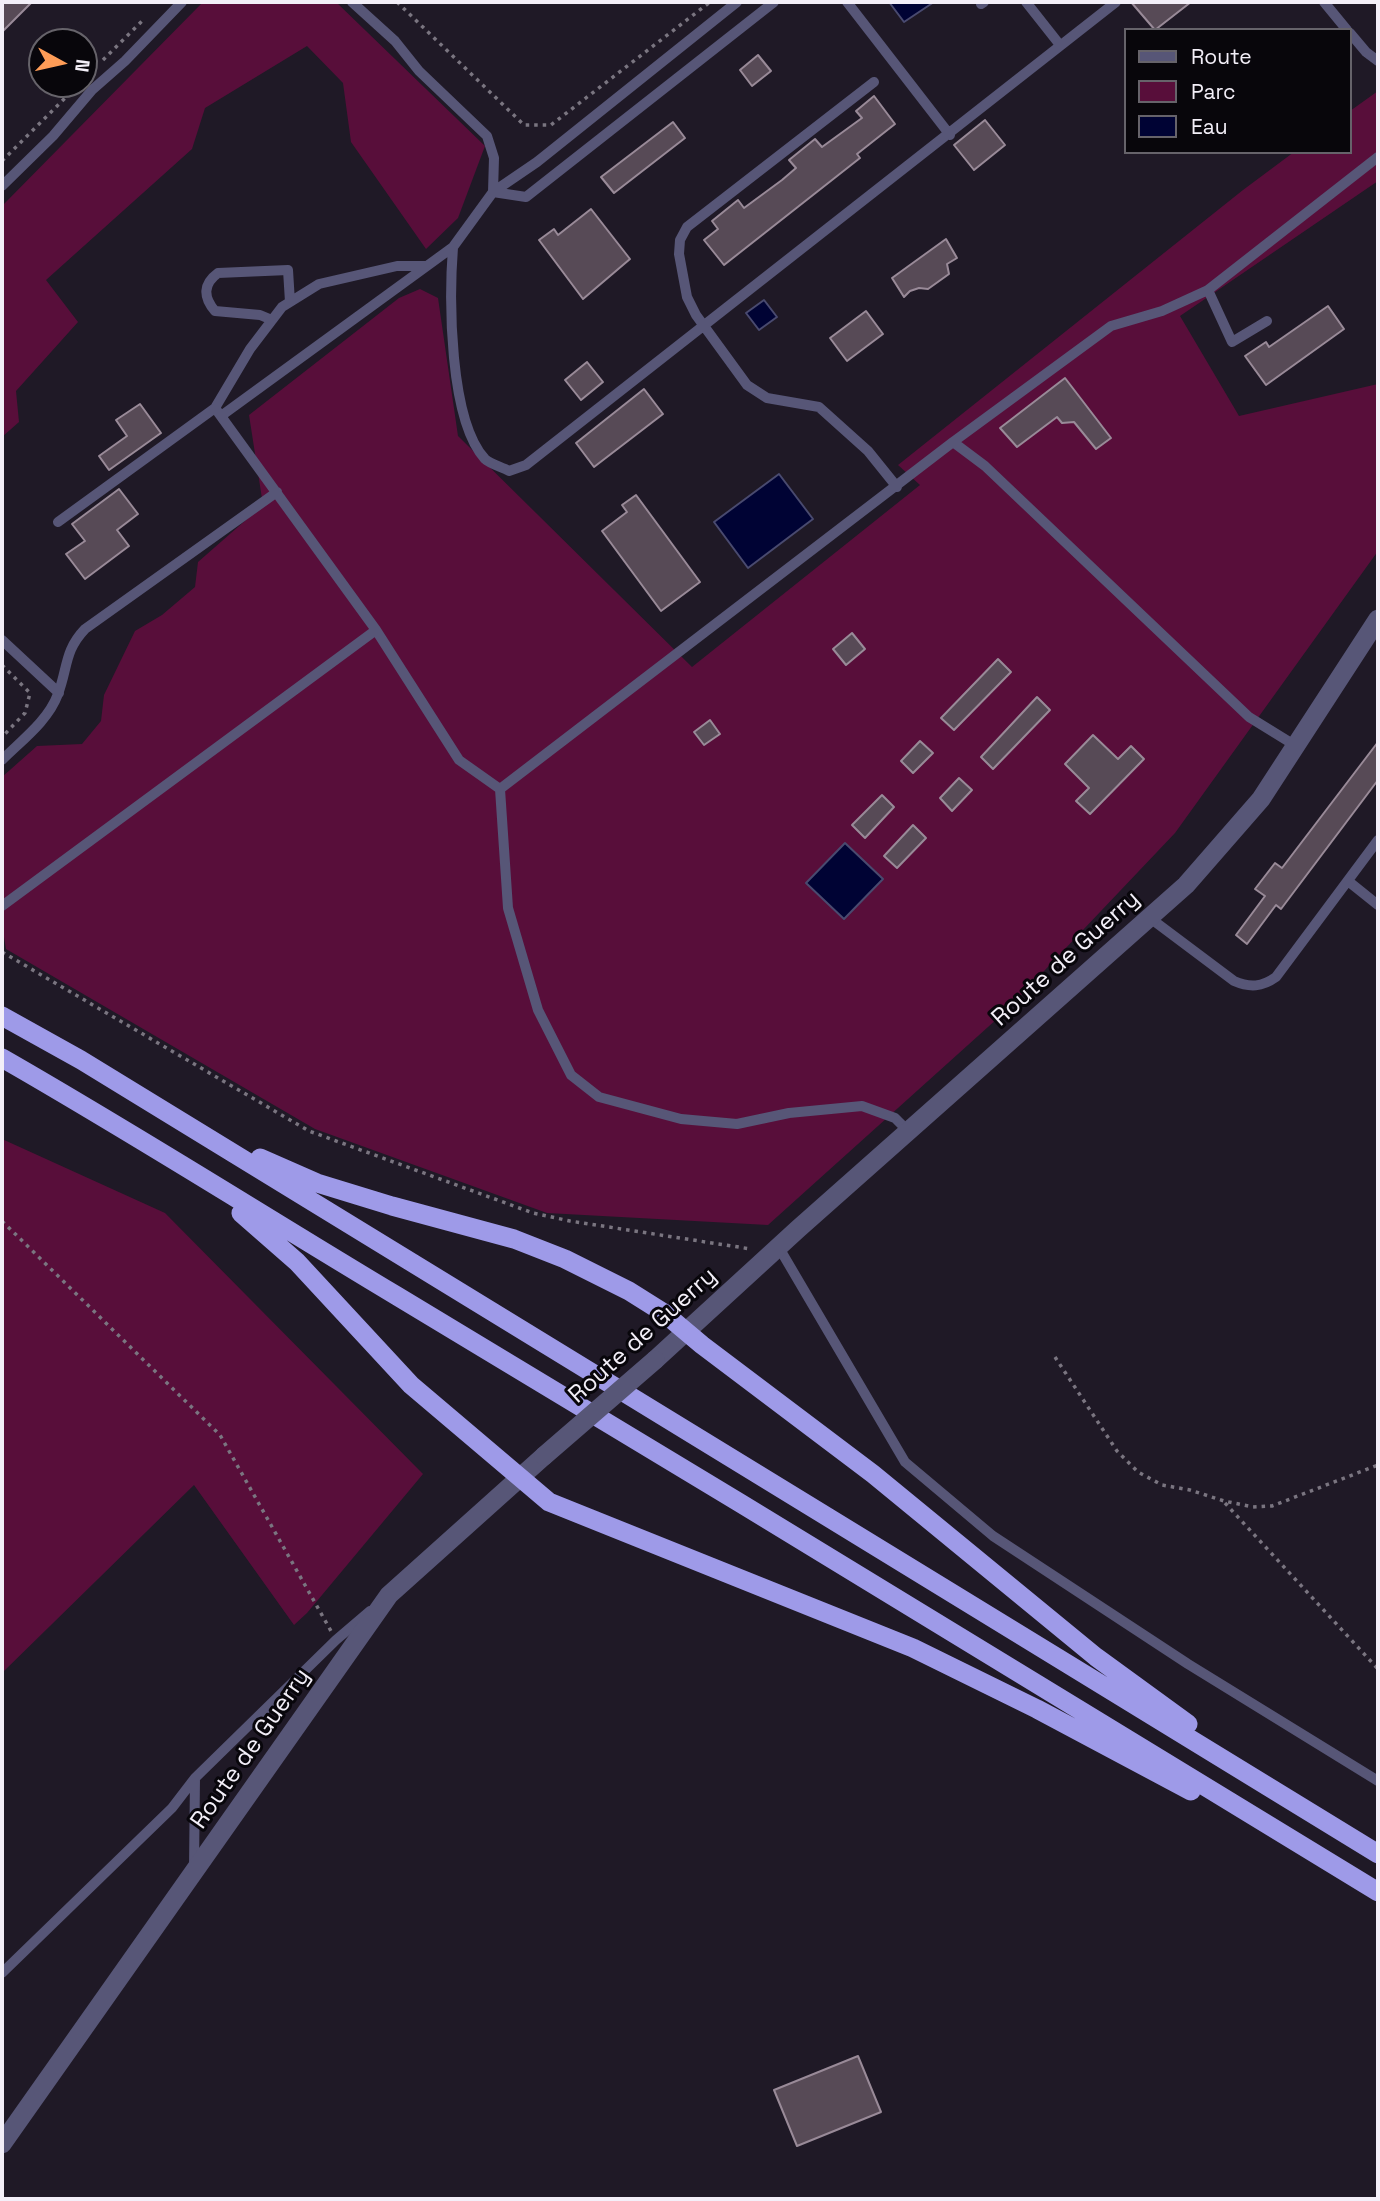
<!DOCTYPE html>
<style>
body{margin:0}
#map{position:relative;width:1380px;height:2201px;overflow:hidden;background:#1f1926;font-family:"Space Grotesk",sans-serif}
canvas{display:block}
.frame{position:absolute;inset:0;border:4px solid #f3eff8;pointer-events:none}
.legend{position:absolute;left:1124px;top:28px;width:228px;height:126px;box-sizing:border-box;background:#08060b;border:2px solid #66636a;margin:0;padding:9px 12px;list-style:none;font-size:21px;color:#f3eff8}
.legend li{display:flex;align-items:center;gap:14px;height:35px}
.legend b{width:35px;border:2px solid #66636a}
.north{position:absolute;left:28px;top:28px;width:70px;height:70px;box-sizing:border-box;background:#08060b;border:2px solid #66636a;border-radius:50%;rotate:98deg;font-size:19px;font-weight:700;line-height:28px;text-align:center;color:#f3eff8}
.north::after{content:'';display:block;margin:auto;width:24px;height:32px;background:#fe9c57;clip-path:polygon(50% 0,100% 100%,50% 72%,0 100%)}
</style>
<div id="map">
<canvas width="1380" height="2201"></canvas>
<div class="frame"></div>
<ul class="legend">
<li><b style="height:9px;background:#575677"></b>Route</li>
<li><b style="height:19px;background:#580e3a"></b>Parc</li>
<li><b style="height:19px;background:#000334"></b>Eau</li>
</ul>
<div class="north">N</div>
</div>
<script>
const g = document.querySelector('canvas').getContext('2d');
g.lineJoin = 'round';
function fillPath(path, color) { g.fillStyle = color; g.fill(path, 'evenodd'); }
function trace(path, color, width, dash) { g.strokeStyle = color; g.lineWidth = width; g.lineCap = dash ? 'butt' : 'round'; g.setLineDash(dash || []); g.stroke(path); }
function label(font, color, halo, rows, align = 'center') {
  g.font = font + ' "Space Grotesk",sans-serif'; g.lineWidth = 6; g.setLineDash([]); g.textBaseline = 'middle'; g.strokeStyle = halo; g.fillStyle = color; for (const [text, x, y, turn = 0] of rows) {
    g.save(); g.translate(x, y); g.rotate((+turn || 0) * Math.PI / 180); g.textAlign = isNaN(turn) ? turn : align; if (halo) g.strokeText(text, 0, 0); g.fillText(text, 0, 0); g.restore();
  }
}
fillPath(new Path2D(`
 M203,2H336L485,146L458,218L426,249L351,142L343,83L307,46L205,108L192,149L46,280L78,322L16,391L19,422L2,437V206Z
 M1378,91V181L1180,316L1239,416L1378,384V551L1175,833L1008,1009L768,1225L547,1213L315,1129L6,949L2,925V777L37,746L82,744L101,721L104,695L135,631L162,615L195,587L198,562L263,505L249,415L399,298L420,289L438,298L458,436L692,667L920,485L898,465L1243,190L1294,152H1350V111Z
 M2,1139L165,1213L423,1474L307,1613L294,1625L194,1485L2,1673Z`), '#580e3a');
const water = new Path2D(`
 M889,2H934L904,22Z
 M764,300L777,317L759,330L746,313Z
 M779,474L813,519L748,568L714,522Z
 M845,843L883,879L844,919L806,883Z`);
fillPath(water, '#000334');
trace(water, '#494a6f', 2);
const building = new Path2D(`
 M2,2H32L2,32Z
 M1131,2H1191L1155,30Z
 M758,55L771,71L752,86L740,70Z
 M874,96L895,124L857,154L860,158L724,265L704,240L718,229L712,221L738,200L744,208L782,180L796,168L789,160L815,139L822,147L862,118L856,111Z
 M985,120L1005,145L974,170L954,145Z
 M673,122L685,138L614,193L601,177Z
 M591,209L630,259L583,299L539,240L554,229L558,235Z
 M946,239L957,258L947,264L949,274L928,289L919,288L910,291L904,297L892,278Z
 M1328,306L1344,329L1266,385L1245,356L1266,342L1269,347Z
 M866,311L883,334L847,361L830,338Z
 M587,362L603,382L581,400L565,380Z
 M1065,378L1111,438L1096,449L1074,422L1062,423L1057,417L1017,447L1000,428Z
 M644,389L663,414L594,467L576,443Z
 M140,404L161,433L109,470L99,456L127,436L116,420Z
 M119,489L138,514L117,530L129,546L85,579L66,554L85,541L72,524Z
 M636,495L700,582L661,611L602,531L627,512L622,505Z
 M852,633L865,649L846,665L833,649Z
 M998,659L1011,672L954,730L941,718Z
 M1037,697L1050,710L993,769L981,757Z
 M710,720L720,734L704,745L694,732Z
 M1093,735L1118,759L1131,746L1144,759L1090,814L1076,801L1089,788L1065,764Z
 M920,741L933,753L913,773L901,761Z
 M1378,742V780L1281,909L1276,905L1247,944L1236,935L1265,896L1255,889L1275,863L1282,868Z
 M959,778L972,790L952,811L940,798Z
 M882,795L894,807L865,838L852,825Z
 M913,825L926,838L897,868L884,856Z
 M858,2056L881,2112L797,2146L774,2090Z`);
fillPath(building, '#574a56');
trace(building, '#998a98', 2);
trace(new Path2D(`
 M397,2L524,125H551L710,2
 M103,60L142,21
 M2,161L67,96
 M2,665L30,693L25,713L2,737
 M2,952L309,1131L533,1213L570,1221L751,1249
 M2,1221L220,1435L331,1631
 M1055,1357L1117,1451L1138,1472L1162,1485L1190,1490L1224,1501L1253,1507L1272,1506L1378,1465
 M1225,1503L1378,1669`), '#7a7580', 3.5, [3.5, 5]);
trace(new Path2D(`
 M352,2L395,41L419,71L487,136L494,158L493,192L526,197L774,2
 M847,2L950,135
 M1026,2L1060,45
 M1324,2L1347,30
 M981,4L984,2
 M1350,33L1366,52L1378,61
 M874,82L687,227L680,240L679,254L687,297L696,315L747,385L767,398L819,407L868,451L897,487
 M2,186L53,136L92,90L125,61L182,2
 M453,247C449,299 449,420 485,459C490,464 502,467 509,471L526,465L1116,2
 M1208,290L1232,342L1267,321
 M272,320L260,315L215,311C203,297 203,284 218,273L288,270L290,302
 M215,408L376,630L459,760L500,789L508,908L538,1010L571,1075L599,1097L681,1119L737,1124L789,1113L862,1106L895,1118L908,1131
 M221,416L453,247L493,192L537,162L737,2
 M953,442L1111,326L1162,311L1208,290L1378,157
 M58,522L215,408L250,349L282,307L319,284L397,266H427
 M2,640L59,693
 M2,760C22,740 48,721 58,694C68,668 64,651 85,629L277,492
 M500,789L953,442L985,466L1249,717L1296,746
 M1348,881L1378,905
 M2,906L376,630
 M1150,918L1234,981C1250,988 1262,987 1276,977L1378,840
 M778,1246L905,1462L993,1536L1188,1664L1378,1781
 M194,1868L195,1778
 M2,1973L172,1808L195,1778L336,1640L370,1611`), '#575677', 10);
trace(new Path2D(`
 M655,1360L798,1229L1186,885L1261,799L1378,619
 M2,2144L389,1595L544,1456`), '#575677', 19);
trace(new Path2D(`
 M2,1016L81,1060L1378,1854
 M2,1058C135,1134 265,1217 397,1296C725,1493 1052,1692 1378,1892
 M260,1158L317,1183L392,1206L514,1239L565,1259L629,1291L664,1313L702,1345L873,1474L1096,1657L1188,1724
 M241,1213L297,1262L411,1385L549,1502L913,1648L1037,1709L1191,1791`), '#9e9ae8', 19);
trace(new Path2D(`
 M544,1456L655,1360`), '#575677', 19);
label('24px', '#f3eff8', '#08060b', [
 ["Route de Guerry",1066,959,-42],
 ["Route de Guerry",643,1336,-42],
 ["Route de Guerry",251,1749,-55]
]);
</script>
